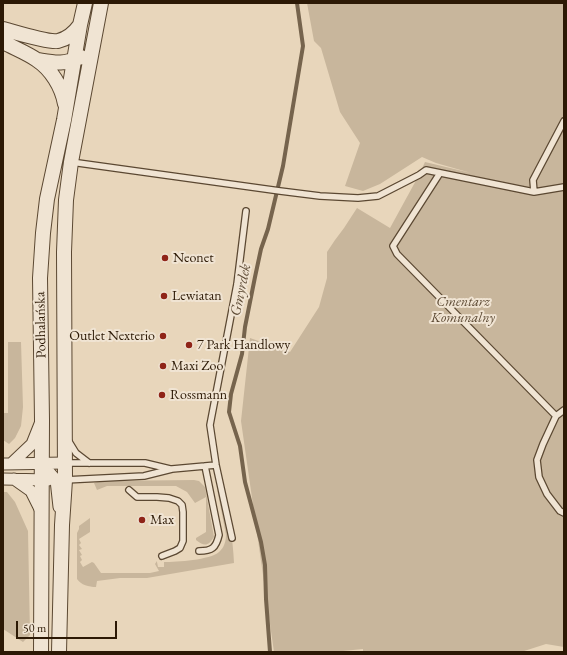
<!DOCTYPE html>
<meta charset="utf-8">
<style>
body{margin:0}
#map{position:relative;width:567px;height:655px;overflow:hidden;background:#e8d6bb;font-family:"EB Garamond",serif}
canvas{display:block}
.frame{position:absolute;inset:0;border:4px solid #2c1905;pointer-events:none}
.scale{position:absolute;left:16px;top:621px;width:101px;height:18px;box-sizing:border-box;border:2px solid #2c1905;border-top:0;padding-left:5px;font-size:12px;line-height:14px;white-space:nowrap;color:#2c1905;-webkit-text-stroke:3px #f0e4d3;paint-order:stroke}
</style>
<div id="map">
<canvas width="567" height="655"></canvas>
<div class="frame"></div>
<div class="scale">50 m</div>
</div>
<script>
const g = document.querySelector('canvas').getContext('2d');
g.lineJoin = 'round';
function fillPath(path, color) { g.fillStyle = color; g.fill(path, 'evenodd'); }
function trace(path, color, width, dash) { g.strokeStyle = color; g.lineWidth = width; g.lineCap = dash ? 'butt' : 'round'; g.setLineDash(dash || []); g.stroke(path); }
function label(font, color, halo, rows, align = 'center') {
  g.font = font + ' "EB Garamond",serif'; g.lineWidth = 4; g.setLineDash([]); g.textBaseline = 'middle'; g.strokeStyle = halo; g.fillStyle = color; for (const [text, x, y, turn = 0] of rows) {
    g.save(); g.translate(x, y); g.rotate((+turn || 0) * Math.PI / 180); g.textAlign = isNaN(turn) ? turn : align; if (halo) g.strokeText(text, 0, 0); g.fillText(text, 0, 0); g.restore();
  }
}
fillPath(new Path2D(`
 M307,3H564V647L546,644L521,652H363V649L333,652H274L241,421L250,338L290,352L319,307L327,278V252L335,240L344,228L357,208L390,228L419,175L425,162L471,173L436,163L422,157L380,184L363,191L345,186L360,143L340,112L321,48L314,41Z
 M8,342H21L23,407L21,426L15,438L9,444L3,440V413H8Z
 M194,480L199,481L205,487L214,537C208,546 205,547 196,540V538L206,532V497L195,503L187,492L176,486H107L97,490L94,483L100,481Z
 M217,489C229,510 233,539 234,563L147,578H120L97,581L96,587C89,587 81,585 77,579V533L79,529V526L90,518V532L79,539L81,543L79,545L82,549L79,550L82,555L80,556L82,560L80,562L83,567L92,562L94,563L101,573H150L159,571L155,564L157,561V562L158,567H164V562C177,562 210,560 219,552C224,548 226,541 226,535Z
 M3,492H7L15,502L28,531L30,635L23,642L3,629Z`), '#c8b69c');
trace(new Path2D(`
 M270,652L266,599L265,565L261,542L245,482L240,446L229,412L231,394L242,354L245,327L255,277L261,249L268,229L283,166L303,46L297,3`), '#76644d', 4);
const service = new Path2D(`
 M71,162L280,191L320,196L358,198L378,196L419,175L426,170L534,192L564,187
 M440,173L393,246L397,254L556,416
 M534,192L533,180L564,121
 M564,410L556,416L543,444L537,460L539,477L547,494L560,511L564,513
 M68,440L76,453L89,463
 M65,463H145L170,469
 M65,480L144,476L172,469L216,465
 M129,490L137,497H157L169,498L178,501L182,505L183,512V541L180,548L175,551L162,556
 M232,538L216,465L210,425L237,284L246,211
 M199,551C212,551 216,548 219,535L205,466`);
const minor = new Path2D(`
 M12,463L32,444L40,424
 M41,463L56,480L59,507
 M3,464L65,463
 M3,479L48,480
 M14,479L31,491L41,511`);
const tertiary = new Path2D(`
 M3,29C14,32 49,43 58,41C67,39 75,32 80,25
 M3,42C14,48 27,53 37,60C51,69 62,87 65,104
 M37,60C56,63 62,65 81,57
 M41,652L42,420L40,278L43,233L47,199L64,120L80,25L85,3
 M59,652L62,525L65,480L64,252L66,200L71,162L101,3`);
trace(service, '#5b4832', 8);
trace(minor, '#5b4832', 13);
trace(tertiary, '#5b4832', 16);
trace(service, '#f0e4d3', 5.5);
trace(minor, '#f0e4d3', 11);
trace(tertiary, '#f0e4d3', 14);
for (const [x, y, r, color] of [
 [165,258,4,"#8f2418"],
 [164,296,4,"#8f2418"],
 [163,336,4,"#8f2418"],
 [189,345,4,"#8f2418"],
 [163,366,4,"#8f2418"],
 [162,395,4,"#8f2418"],
 [142,520,4,"#8f2418"]
]) { const dot = new Path2D(); dot.arc(x, y, r, 0, 2 * Math.PI); g.fillStyle = color; g.fill(dot); trace(dot, '#f0e4d3', 1.5); }
label('14px', '#2c1905', '#f0e4d3', [
 ["Neonet",173,258],
 ["Lewiatan",172,296],
 ["Outlet Nexterio",155,336,"right"],
 ["7 Park Handlowy",197,345],
 ["Maxi Zoo",171,366],
 ["Rossmann",170,395],
 ["Max",150,520]
], 'left');
label('italic 14px', '#5b4832', '#f0e4d3', [
 ["Cmentarz",463,302],
 ["Komunalny",463,318]
]);
label('14px', '#2c1905', '#f0e4d3', [
 ["Podhalańska",41,325,-91]
]);
label('italic 15px', '#5e4b35', '#f0e4d3', [
 ["Gmyrdek",241,290,-78]
]);
</script>
